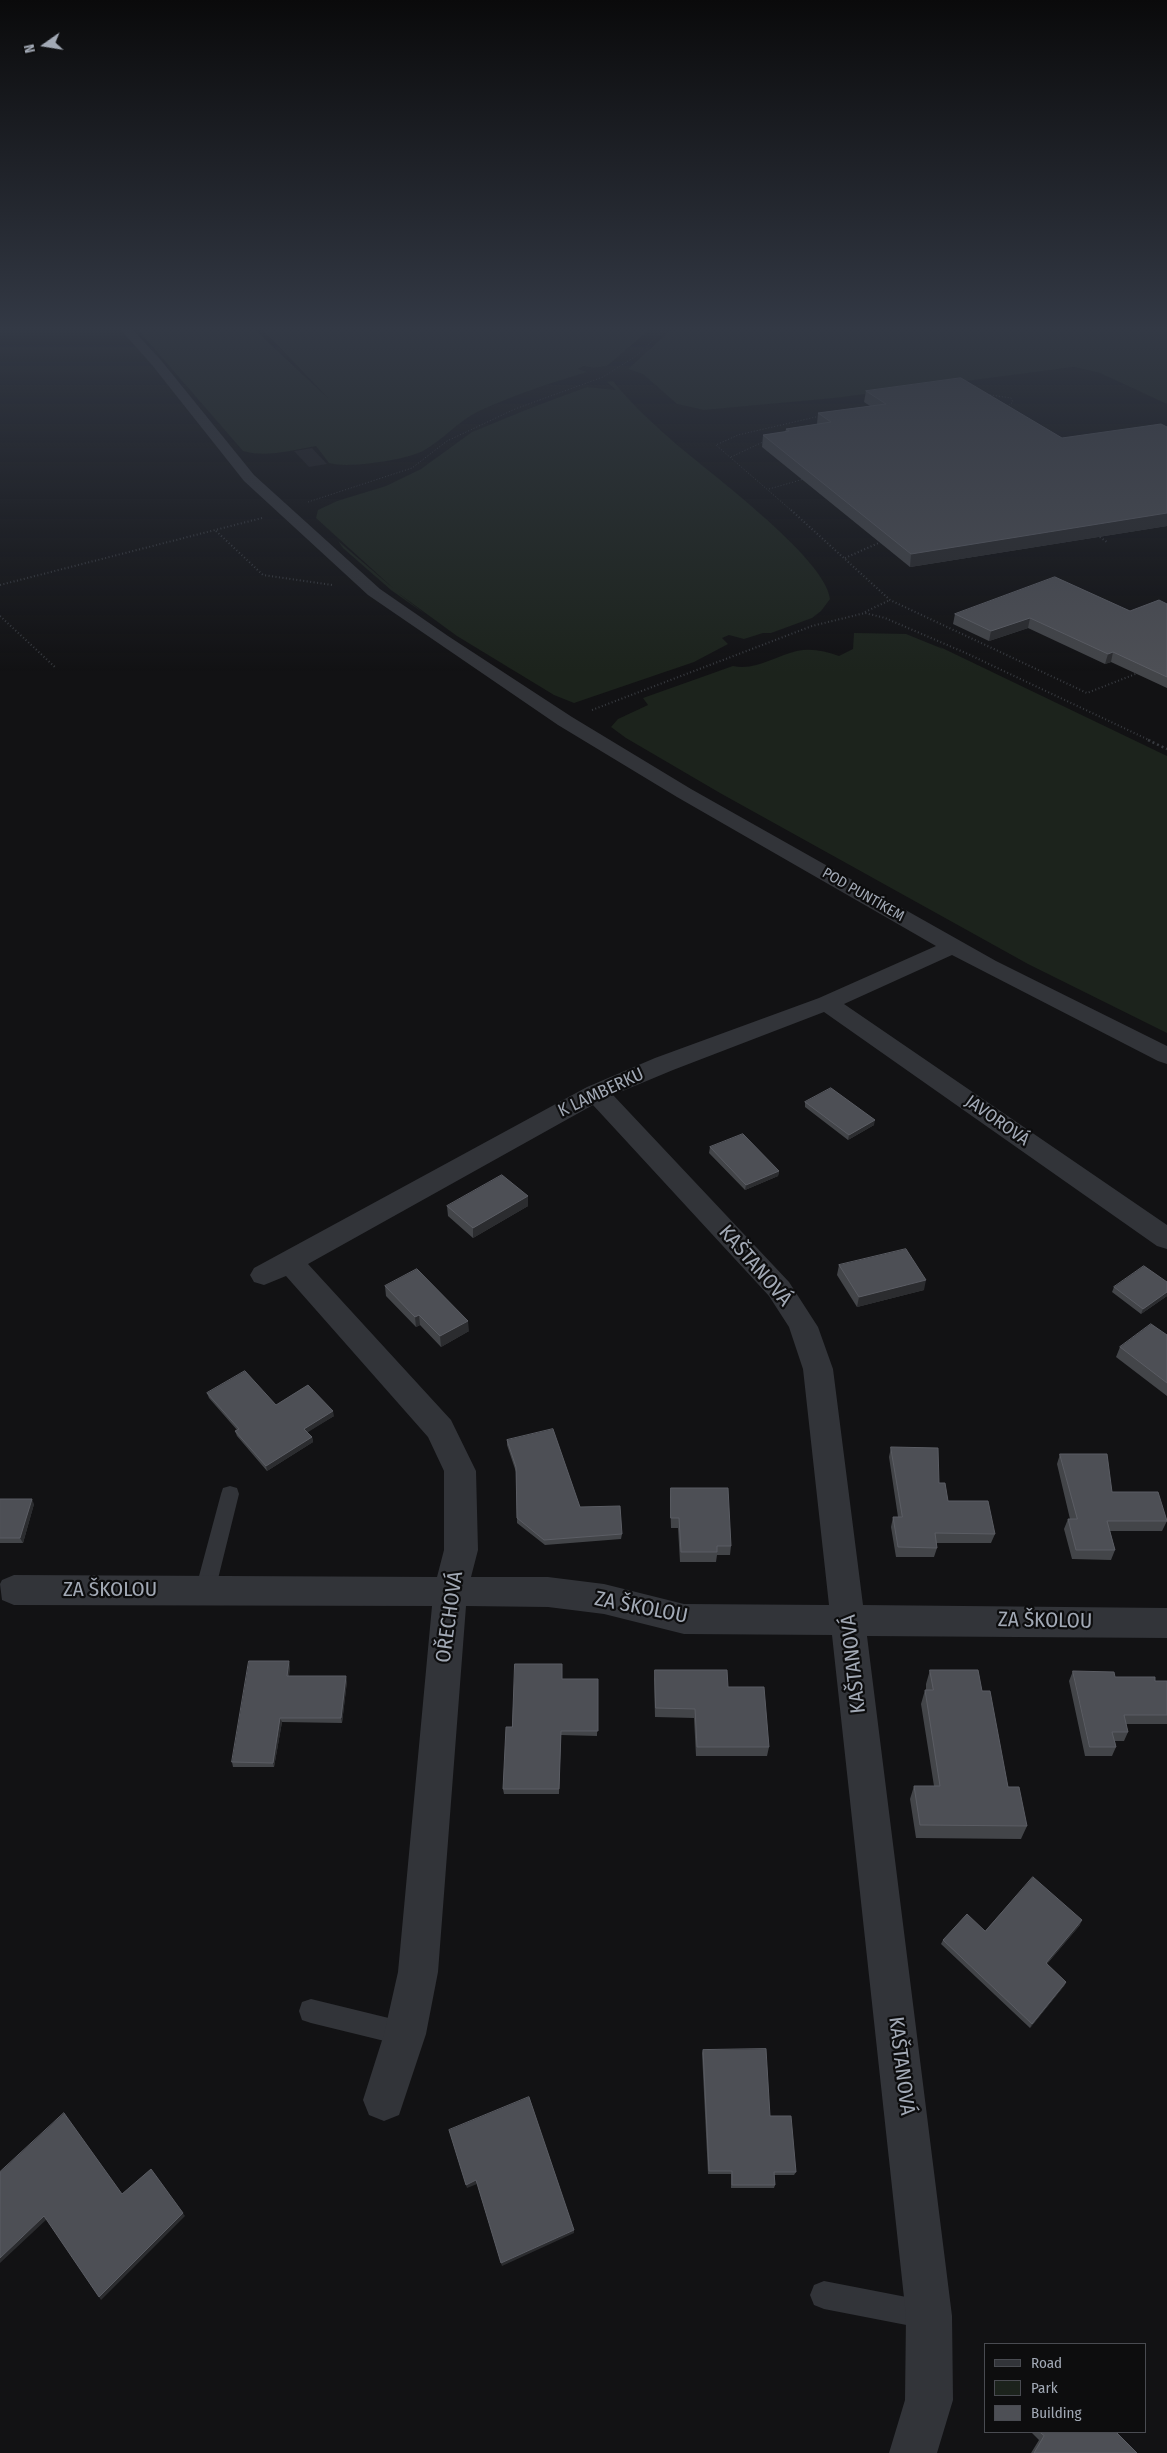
<!DOCTYPE html>
<meta charset="utf-8">
<style>
body{margin:0}
#map{position:relative;width:1167px;height:2453px;overflow:hidden;background:#121214;font-family:"Fira Sans Condensed",sans-serif}
canvas{display:block}
.legend{position:absolute;left:984px;top:2343px;width:162px;height:90px;box-sizing:border-box;background:#0d0d0e;border:1px solid #494b51;margin:0;padding:6px 9px;list-style:none;font-size:15px;color:#a2a9b5}
.legend li{display:flex;align-items:center;gap:10px;height:25px}
.legend b{width:25px;border:1px solid #494b51}
.north{position:absolute;left:20px;top:20px;width:50px;height:50px;-webkit-text-stroke:4px #0d0d0e;paint-order:stroke;rotate:257deg;font-size:14px;font-weight:700;line-height:20px;text-align:center;color:#a2a9b5}
.north::after{content:'';display:block;margin:auto;width:18px;height:22px;background:#a2a9b5;clip-path:polygon(50% 0,100% 100%,50% 72%,0 100%)}
</style>
<div id="map">
<canvas width="1167" height="2453"></canvas>
<ul class="legend">
<li><b style="height:6px;background:#323439"></b>Road</li>
<li><b style="height:14px;background:#1c231c"></b>Park</li>
<li><b style="height:14px;background:#4d4f55"></b>Building</li>
</ul>
<div class="north">N</div>
</div>
<script>
const g = document.querySelector('canvas').getContext('2d');
g.lineJoin = 'round';
function fillPath(path, color) { g.fillStyle = color; g.fill(path, 'evenodd'); }
function trace(path, color, width, dash) { g.strokeStyle = color; g.lineWidth = width; g.lineCap = dash ? 'butt' : 'round'; g.setLineDash(dash || []); g.stroke(path); }
function label(font, color, halo, rows, align = 'center') {
  g.font = font + ' "Fira Sans Condensed",sans-serif'; g.lineWidth = 4.5; g.setLineDash([]); g.textBaseline = 'middle'; g.strokeStyle = halo; g.fillStyle = color; for (const [text, x, y, turn = 0] of rows) {
    g.save(); g.translate(x, y); g.rotate((+turn || 0) * Math.PI / 180); g.textAlign = isNaN(turn) ? turn : align; if (halo) g.strokeText(text, 0, 0); g.fillText(text, 0, 0); g.restore();
  }
}
fillPath(new Path2D(`
 M312,448L327,464L309,467L294,451Z`), '#1e1e21');
fillPath(new Path2D(`
 M137,329H254L329,399L262,329H650L607,366L594,368L584,366L578,369L587,372C550,383 514,395 479,411C458,421 443,440 423,451C406,460 347,469 329,463L316,446C292,450 267,458 243,451Z
 M672,329H1167V404L1100,373L1074,367L834,398L704,410L677,404L643,374L628,369Z
 M613,381C629,401 648,419 667,436C701,467 826,557 830,599L821,611L812,618L771,633H763L744,639L729,635L722,638L728,644L694,662L574,703L554,695L457,636L398,593L425,614L391,590L343,548L338,541L393,588L316,518L318,510L337,501L386,486L421,469L472,432L533,407L587,387L616,390L607,382Z
 M854,633L906,634L943,649L938,646L1167,756V1033L1028,964L720,793L626,738L611,727L618,719L648,705L643,698L733,666C756,671 775,656 797,651C811,648 825,651 839,656L853,649Z`), '#1c231c');
trace(new Path2D(`
 M984,394L1011,398L1013,402L1006,407
 M731,457L765,441
 M769,489L804,479
 M308,502L412,468L447,441L515,409L603,377L636,356L665,329
 M792,511L716,445L738,435L820,416`), '#383b40', 1, [1, 2]);
trace(new Path2D(`
 M791,510L890,600L1087,693L1138,673
 M216,531L263,575L332,585
 M1097,535L1107,542
 M845,558L883,541
 M0,585L262,518
 M865,612L890,600
 M0,616L56,668
 M592,710L812,626L865,613L885,618L968,654L1151,741`), '#383b40', 2, [1, 2.5]);
trace(new Path2D(`
 M1148,740L1167,749`), '#383b40', 2.5, [2, 3]);
fillPath(new Path2D(`
 M230,1486L237,1488L239,1494L215,1591L212,1597L205,1600L198,1597L195,1591L221,1494L223,1488Z
 M311,1999L405,2022L414,2025L417,2034L414,2043L405,2046L311,2023L302,2020L299,2011L302,2002Z
 M824,2281L927,2301L937,2305L941,2315L937,2325L927,2329L824,2309L814,2305L810,2295L814,2285Z`), '#323439');
fillPath(new Path2D(`
 M120,329H132L160,359L254,475L380,589L448,636L572,717L691,789L996,961L1167,1046V1064L1158,1061L952,955L844,1004L1167,1225V1249L1157,1246L824,1012L673,1070L613,1095L789,1282L818,1327L833,1369L863,1605L1167,1608V1638L867,1636L952,2316L953,2400L937,2453H889L905,2400L906,2316L832,1635L684,1634L604,1614L548,1607L466,1606L438,1972L426,2034L399,2115L384,2121L369,2115L363,2100L384,2034L398,1972L432,1606L14,1605L2,1600L0,1584L2,1580L14,1575L437,1577L444,1550V1471L428,1437L286,1276L264,1285L254,1282L250,1275L254,1268L587,1087L655,1058L819,998L936,946L677,797L558,725L368,595L244,481L152,365ZM593,1105L769,1296L789,1327L803,1369L829,1605L684,1604L604,1584L548,1577H471L478,1550L476,1471L451,1420L308,1264Z`), '#323439');
fillPath(new Path2D(`
 M866,391L1062,438L1167,427V526L910,567L762,447L763,435L785,432L786,429L817,424L818,413L870,406L864,402Z
 M1167,604V688L1111,662L1105,664L1028,628L989,641L953,624L955,614L1130,611Z
 M805,1102L874,1125L848,1140L805,1107Z
 M710,1147L779,1171L778,1176L745,1190L709,1153Z
 M447,1206H528L473,1238L448,1216Z
 M839,1265L924,1290L857,1307L837,1275Z
 M1167,1282V1296L1141,1314L1112,1292L1114,1287Z
 M385,1286L469,1331L441,1347L420,1325L416,1327L386,1296Z
 M1167,1335V1396L1116,1357L1120,1347Z
 M207,1393L276,1405L334,1416L307,1432L312,1437L313,1442L267,1471L237,1436L235,1431L237,1430L209,1398Z
 M507,1440L580,1507L622,1534L621,1539L545,1545L517,1523L516,1472L507,1445Z
 M891,1447L939,1483L948,1501L995,1534L991,1543H936L937,1548L934,1557H896L891,1527L893,1517H898L889,1457Z
 M1060,1454L1112,1492L1167,1521L1162,1531H1110L1115,1550L1111,1560L1072,1559L1064,1529L1068,1519H1070L1057,1464Z
 M671,1488L731,1546L730,1555H717L716,1562H680L678,1528H671L670,1498Z
 M0,1499L34,1504L23,1543H0Z
 M290,1666L289,1676L347,1681L342,1723L282,1722L274,1767H233L232,1762Z
 M655,1670L728,1687L769,1747L767,1756H696L694,1718L655,1717L654,1679Z
 M930,1670L982,1691L1008,1787L1027,1826L1021,1839L916,1838L910,1799L914,1786H934L921,1704L925,1690H926V1684Z
 M1073,1671L1115,1677L1155,1681H1167V1724H1126L1128,1732L1124,1741H1115L1116,1747L1112,1756H1085L1069,1681Z
 M562,1679H598L597,1736L561,1735L559,1794H504L503,1789L512,1727Z
 M1080,1925L1047,1964L1066,1982L1064,1986L1030,2028L941,1944L943,1940L985,1931Z
 M703,2050L770,2116L796,2172L794,2175H774L775,2185L774,2188H731V2174H708L702,2053Z
 M1031,2432H1116L1137,2453H1031L1039,2440Z`), '#434549');
fillPath(new Path2D(`
 M1167,513V526L910,567L911,554Z
 M1030,618L1028,628L989,641L991,631Z
 M1113,652L1111,662L1105,664L1108,654Z
 M875,1120L874,1125L848,1140L849,1135Z
 M779,1171L778,1176L745,1190L746,1185Z
 M528,1196V1206L473,1238V1228Z
 M926,1280L924,1290L857,1307L859,1297Z
 M1167,1292V1296L1141,1314L1143,1309Z
 M419,1315L420,1325L416,1327L415,1317Z
 M468,1321L469,1331L441,1347L440,1336Z
 M333,1411L334,1416L305,1434L304,1429Z
 M312,1437L313,1442L267,1471L266,1466Z
 M32,1499L34,1504L23,1543L20,1538Z
 M289,1661L290,1666L288,1680L287,1676Z
 M346,1676L347,1681L342,1723L341,1718Z
 M280,1718L282,1722L274,1767L273,1763Z
 M1082,1920L1080,1925L1044,1967L1046,1963Z
 M1066,1982L1064,1986L1030,2028L1032,2024Z
 M476,2180L477,2184L467,2188L466,2185Z
 M183,2213L185,2216L101,2300L99,2297Z
 M44,2216L47,2219L0,2263V2258Z
 M574,2230V2233L502,2266L501,2263Z`), '#2b2c2f');
const building = new Path2D(`
 M961,378L1062,438L1161,424L1167,427V513L911,554L763,435L789,431L786,429L831,422L818,413L886,404L866,391Z
 M1055,577L1130,611L1159,600L1167,604V677L1113,652L1108,654L1030,618L991,631L955,614Z
 M831,1088L875,1120L849,1135L805,1102Z
 M743,1134L779,1171L746,1185L710,1147Z
 M502,1175L528,1196L473,1228L447,1206Z
 M906,1249L926,1280L859,1297L839,1265Z
 M1144,1266L1167,1282V1292L1143,1309L1114,1287Z
 M417,1269L468,1321L440,1336L419,1315L415,1317L385,1286Z
 M1151,1324L1167,1335V1383L1120,1347Z
 M245,1371L276,1405L308,1385L333,1411L304,1429L312,1437L266,1466L235,1431L239,1429L207,1393Z
 M553,1429L580,1507L620,1506L622,1534L544,1540L517,1518L516,1467L507,1440Z
 M891,1447L938,1448L939,1483H945L948,1501H988L995,1534L935,1533L937,1548L898,1547L893,1517H902Z
 M1060,1454H1107L1112,1492H1158L1167,1521H1107L1115,1550H1076L1068,1519H1077Z
 M671,1488H728L731,1546H717V1552H681L679,1518H671Z
 M0,1499H32L20,1538H0Z
 M249,1661H289L287,1676H346L341,1718H280L273,1763L232,1762Z
 M515,1664H562V1679H598V1731H561L559,1789H503L506,1727H512Z
 M655,1670H727L728,1687H764L769,1747H697L695,1709L656,1708Z
 M930,1670H978L982,1691H990L1008,1787H1019L1027,1826L920,1825L914,1786H940L925,1690H933Z
 M1073,1671L1114,1672L1115,1677H1155V1681H1167V1715H1124L1128,1732H1112L1116,1747H1090Z
 M1033,1877L1082,1920L1046,1963L1066,1982L1032,2024L943,1940L967,1914L985,1931Z
 M766,2049L770,2116H791L796,2172H774L775,2185H732V2171H709L703,2050Z
 M529,2097L574,2230L501,2263L476,2180L466,2185L449,2130Z
 M64,2113L122,2194L151,2169L183,2213L99,2297L44,2216L0,2258V2172Z
 M1040,2432H1116L1137,2453H1034L1044,2436Z`);
fillPath(building, '#4d4f55');
trace(building, '#5b5d64', 1);
const sky = g.createLinearGradient(0, 0, 0, 672);
sky.addColorStop(0, '#0a0a0b');
sky.addColorStop(0.49, '#333945');
sky.addColorStop(1, '#33394500');
g.fillStyle = sky;
g.fillRect(0, 0, 1167, 672);
label('15px', '#a2a9b5', '#0d0d0e', [
 ["POD PUNTÍKEM",863,895,30]
]);
label('18px', '#a2a9b5', '#0d0d0e', [
 ["K LAMBERKU",601,1093,-25],
 ["JAVOROVÁ",997,1121,35]
]);
label('21px', '#a2a9b5', '#0d0d0e', [
 ["KAŠTANOVÁ",755,1266,49],
 ["ZA ŠKOLOU",110,1590],
 ["ZA ŠKOLOU",641,1608,11],
 ["OŘECHOVÁ",450,1617,-82],
 ["ZA ŠKOLOU",1045,1621,1],
 ["KAŠTANOVÁ",854,1664,-96],
 ["KAŠTANOVÁ",901,2066,83]
]);
</script>
